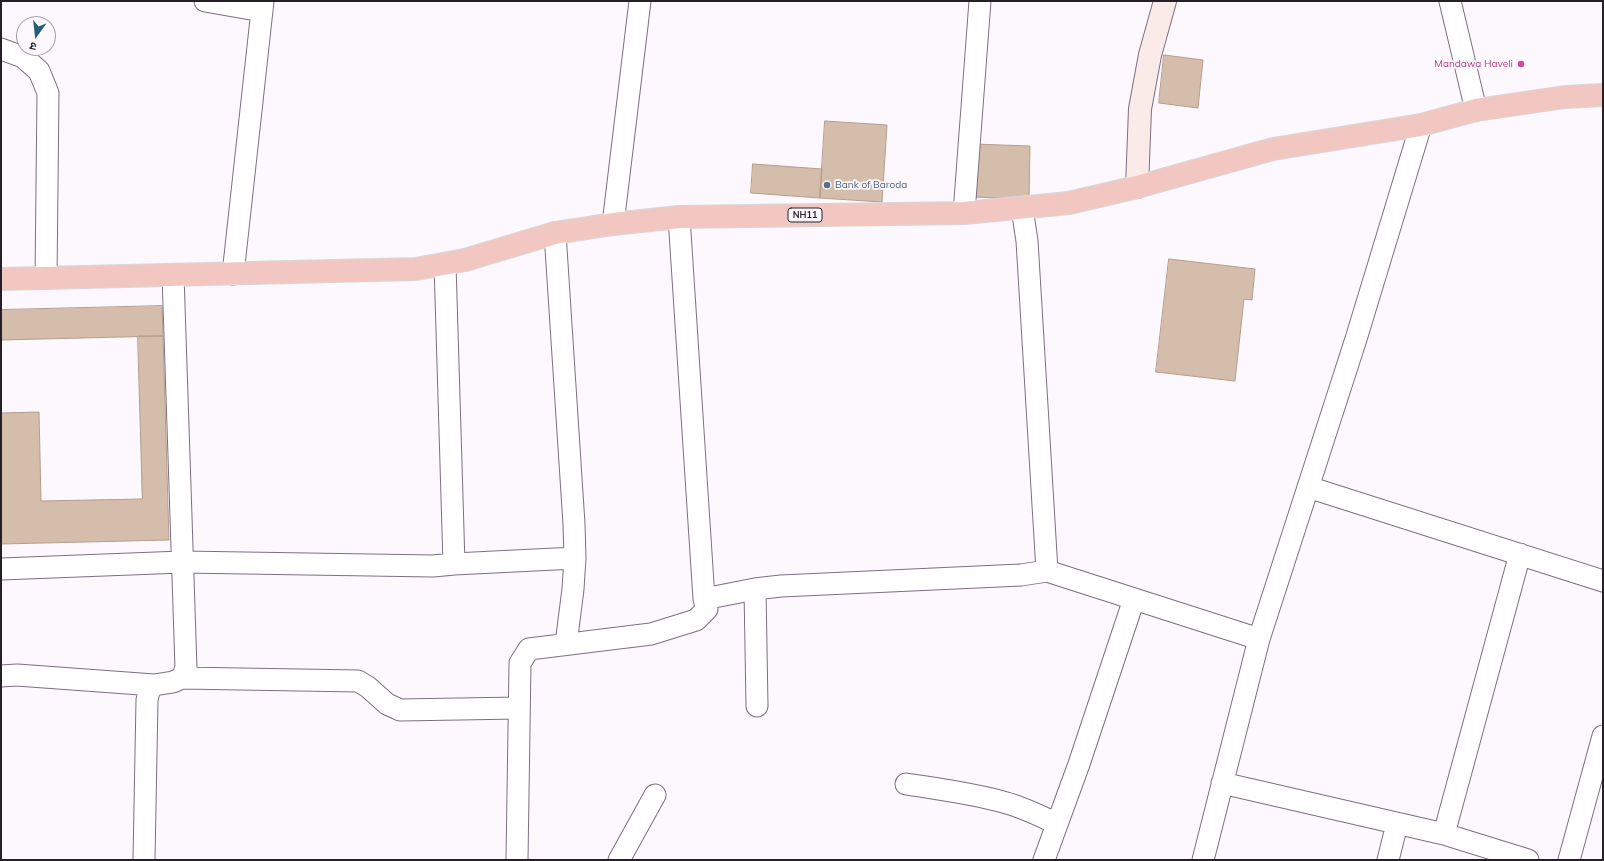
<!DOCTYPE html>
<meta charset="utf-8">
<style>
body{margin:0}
#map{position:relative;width:1604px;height:861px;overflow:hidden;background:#fcf8fd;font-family:Mulish,"Noto Sans Devanagari",sans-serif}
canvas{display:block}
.frame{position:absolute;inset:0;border:2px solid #251f27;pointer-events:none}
.north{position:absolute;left:16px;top:16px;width:40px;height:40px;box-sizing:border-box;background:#fcf8fd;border:1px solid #a6a1a7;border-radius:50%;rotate:195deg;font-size:11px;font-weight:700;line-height:16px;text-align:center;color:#251f27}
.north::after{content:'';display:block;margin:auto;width:14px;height:18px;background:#255d77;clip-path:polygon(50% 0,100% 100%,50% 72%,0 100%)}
</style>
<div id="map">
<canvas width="1604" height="861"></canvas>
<div class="frame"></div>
<div class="north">उ</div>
</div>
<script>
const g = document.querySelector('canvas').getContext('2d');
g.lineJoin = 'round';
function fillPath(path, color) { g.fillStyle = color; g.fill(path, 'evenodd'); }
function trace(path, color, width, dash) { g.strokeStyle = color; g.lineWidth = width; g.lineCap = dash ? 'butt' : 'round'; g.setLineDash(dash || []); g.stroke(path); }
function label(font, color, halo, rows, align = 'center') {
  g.font = font + ' Mulish,sans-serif'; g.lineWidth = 3.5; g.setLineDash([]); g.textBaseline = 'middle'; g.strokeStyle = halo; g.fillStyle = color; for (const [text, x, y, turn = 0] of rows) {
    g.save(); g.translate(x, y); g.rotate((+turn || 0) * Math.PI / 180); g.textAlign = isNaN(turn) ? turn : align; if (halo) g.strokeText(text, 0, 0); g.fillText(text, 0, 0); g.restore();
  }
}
const building = new Path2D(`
 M1164,55L1203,60L1198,108L1159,103Z
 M825,121L887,125L882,202L820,198Z
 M973,144L1030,146L1029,199L971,197Z
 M753,164L822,169L820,198L751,193Z
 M1169,259L1255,269L1252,300L1244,299L1235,381L1156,372Z
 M162,306L163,336L1,340V310Z
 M138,336H163L169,540L1,544V413L39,412L41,501L142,499Z`);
fillPath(building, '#d5bdac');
trace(building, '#b49d8d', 1);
const minor = new Path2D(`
 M205,1L262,11
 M1450,1L1476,110
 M1,49L23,57L39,71L48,93L46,278
 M1022,208L1027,241L1047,571L1259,639
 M964,213L980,1
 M679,217L704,599L755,589L781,586L1021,575L1047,571
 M613,224L640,1
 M555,233L574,524L575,558L573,589L566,644
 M233,274L263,1
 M1308,487L1603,581
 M454,564L575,558
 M1,569L182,562L433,566L454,564L445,264
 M755,589L757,706
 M1,676L17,675L154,685
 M182,678L358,681L368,687L387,704L400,710L519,708
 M1222,783L1444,834L1528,860
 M906,784C938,789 971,793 1003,802C1022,807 1039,815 1057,824
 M1444,834L1520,554
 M144,860L147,700L149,691L154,685L173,682L182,678L186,668L173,275
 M517,860L520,663L529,649L651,634L696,620L707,609L704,599
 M619,860L655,795
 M1044,860L1079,764L1134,599
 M1203,860L1259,639L1356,339L1421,125
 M1388,860L1397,824
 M1569,860L1603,736`);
const secondary = new Path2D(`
 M1137,187L1140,109L1150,55L1165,1`);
const trunk = new Path2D(`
 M1,279L416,269L465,260L555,233L613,224L679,217L964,213L1069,203L1137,187L1273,149L1421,125L1476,110L1565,97L1603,95`);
trace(minor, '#7e6e82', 23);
trace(secondary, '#7e6e82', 24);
trace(trunk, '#d8d7d8', 24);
trace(minor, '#fff', 21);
trace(secondary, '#faeae8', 22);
trace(trunk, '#f2c7c2', 22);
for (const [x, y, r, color] of [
 [1521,64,4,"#d1479c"],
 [827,185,4,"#5c6f8a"]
]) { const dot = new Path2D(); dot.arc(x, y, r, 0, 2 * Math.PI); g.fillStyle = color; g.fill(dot); trace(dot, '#fcf8fd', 1.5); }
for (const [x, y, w] of [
 [805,215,34]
]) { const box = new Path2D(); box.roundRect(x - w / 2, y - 7, w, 14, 3); g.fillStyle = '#fcf8fd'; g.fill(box); trace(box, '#251f27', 1); }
label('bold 9px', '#251f27', null, [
 ["NH11",805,215]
]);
label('10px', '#b23c85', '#fcf8fd', [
 ["Mandawa Haveli",1513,64]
], 'right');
label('10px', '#4e5e75', '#fcf8fd', [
 ["Bank of Baroda",835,185]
], 'left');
</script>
